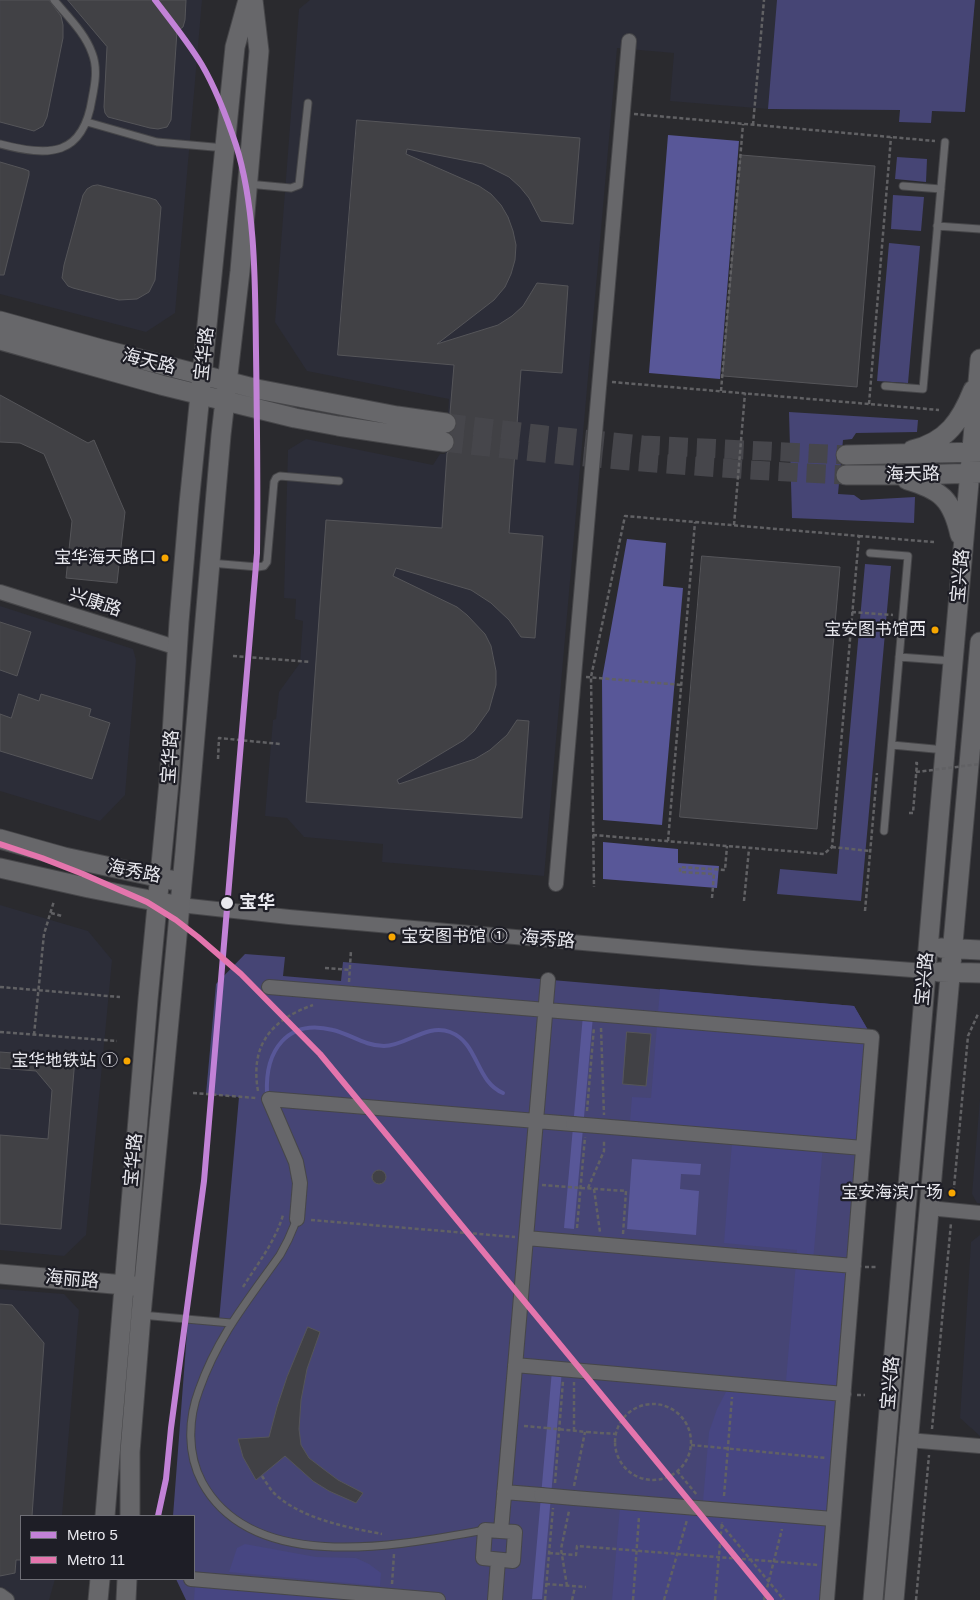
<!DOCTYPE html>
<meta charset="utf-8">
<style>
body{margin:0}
#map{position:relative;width:980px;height:1600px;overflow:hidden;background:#2a2a2e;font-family:Arial,sans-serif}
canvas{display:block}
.legend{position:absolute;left:20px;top:1515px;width:175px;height:65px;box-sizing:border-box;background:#1e1e26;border:1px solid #6f6f76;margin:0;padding:6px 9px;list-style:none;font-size:15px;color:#e8e8ee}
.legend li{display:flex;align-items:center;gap:10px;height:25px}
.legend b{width:25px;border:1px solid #6f6f76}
</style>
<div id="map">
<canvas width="980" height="1600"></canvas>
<ul class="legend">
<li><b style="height:6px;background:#c282d7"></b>Metro 5</li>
<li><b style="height:6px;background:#e475ad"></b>Metro 11</li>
</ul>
</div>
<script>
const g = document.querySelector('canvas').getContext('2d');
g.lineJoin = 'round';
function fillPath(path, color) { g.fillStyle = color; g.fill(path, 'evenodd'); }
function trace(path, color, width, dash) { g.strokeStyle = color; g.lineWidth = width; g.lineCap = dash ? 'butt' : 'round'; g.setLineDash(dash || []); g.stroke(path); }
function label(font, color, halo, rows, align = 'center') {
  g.font = font + ' Arial,"Noto Sans SC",sans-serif'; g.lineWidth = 4.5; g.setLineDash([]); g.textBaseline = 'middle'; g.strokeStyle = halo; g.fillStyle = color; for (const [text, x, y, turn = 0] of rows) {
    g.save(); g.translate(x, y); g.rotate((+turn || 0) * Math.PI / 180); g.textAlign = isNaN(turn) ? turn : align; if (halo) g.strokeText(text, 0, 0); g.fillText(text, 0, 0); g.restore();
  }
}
fillPath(new Path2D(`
 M0,0H202L175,313L146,332L0,294Z
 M310,0H975L965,112L932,111L931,123L899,122L900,110L768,109L670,101L674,53L617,48L544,876L382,862L383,844L304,837L287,818L265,816L273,720L276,719L279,692L300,663L303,621L295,619L296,599L284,598L288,450L306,439L433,465L440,454H445L449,399L307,371L275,322L299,9Z
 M0,606L133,649L136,660L125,795L100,821L0,791Z
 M0,905L88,931L112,960L86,1235L64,1256L0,1250Z
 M980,1099V1203H977L972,1194Z
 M980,1235V1436L960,1418L971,1242Z
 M0,1289L64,1294L79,1310L62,1516H21V1579H55L49,1600H0Z`), '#2c2d38');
fillPath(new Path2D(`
 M777,0H975L965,112L932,111L931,123L899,122L900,110L768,109Z
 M897,157L927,159L926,182L895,179Z
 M893,195L924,197L921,231L891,229Z
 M889,243L920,246L908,383L877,381Z
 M789,412L918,420L917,432L856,433L852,439L843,440L838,494L854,495L861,500L915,497L914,523L792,518Z
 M865,564L891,566L861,901L777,894L780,869L837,874Z
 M245,954L285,957L283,976L341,981L343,962L854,1006L872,1037L827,1600H186L176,1579H194V1516H173L188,1319L219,1321L239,1097L206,1094L216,984Z`), '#464575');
fillPath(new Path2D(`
 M660,989L854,1006L872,1037L863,1148L823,1145L813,1262L854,1266L827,1600H612L620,1507L702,1513L709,1432L717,1409L728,1388L785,1393L797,1250L724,1243L733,1130L630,1121L632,1097L651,1098Z
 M245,1544L316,1557L356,1558L369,1564L381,1573L380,1586L229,1572L237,1548Z
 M195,1585L377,1600H194Z`), '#474682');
fillPath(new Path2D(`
 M668,135L739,141L720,379L649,373Z
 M627,539L666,543L663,586L683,588L662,825L603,820L602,679Z
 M603,842L678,849V863L719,866L717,888L603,879Z
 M583,1015L593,1016L574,1229L564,1228Z
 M632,1159L701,1164L700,1175L681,1174L680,1189L699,1191L696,1235L627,1229Z
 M552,1370H562L542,1599H532Z`), '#585798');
trace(new Path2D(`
 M267,1093C265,1051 287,1018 333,1030C350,1034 365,1046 384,1046C406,1046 427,1023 450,1032C479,1043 475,1081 503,1093`), '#585798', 4);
const building = new Path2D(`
 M0,0H49L61,16L63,25V38L47,117L43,126L34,131L0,122Z
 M68,0H186L185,20L183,27L177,31L171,120L167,127L158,129L150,128L108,117L105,113L104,107L107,47Z
 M357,120L580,138L573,224L541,221L529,198L520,187L509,177L483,164L407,149L406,154L479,186L491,194L501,205L508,217L513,231L516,245L515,260L511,274L505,287L494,300L437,344L498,325L512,316L523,306L537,283L568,286L562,373L521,370L509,533L543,536L535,638L521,637L509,620L491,603L471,590L396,568L393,576L457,607L467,615L485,634L491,646L496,671V685L489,710L474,731L464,740L397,780L399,784L475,759L490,750L507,735L517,720L529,721L522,818L306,802L326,520L442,528L447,453L452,449L455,444V438L451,433L455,430L457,424L456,418L450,413L454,365L338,355Z
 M741,155L875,166L857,387L723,376Z
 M0,162L24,169L29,171V175L4,275H0Z
 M98,185L150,198L156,200L161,207L155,280L149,292L137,299L119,300L73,288L68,286L62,278L64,265L83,195L87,189L92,186Z
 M0,395L88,443L94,440L125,512L117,583L66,578L72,521L44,454L20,443L0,442Z
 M702,556L840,567L817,829L680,817Z
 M0,622L31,632L17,676L0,670Z
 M19,694L39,701L41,694L91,709L89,716L110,723L92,779L0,751V714L11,718Z
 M627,1032L651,1034L646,1086L623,1084Z
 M0,1052L75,1058L61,1229L0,1224V1135L48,1139L52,1090L36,1071L0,1068Z
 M372 1177a7 7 0 1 1 14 0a7 7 0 1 1-14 0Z
 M0,1304L12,1305L44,1343L32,1516H21V1560H16L15,1573L0,1576Z
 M308,1327L320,1332L307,1369L301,1400L299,1429L301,1445L309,1458L322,1468L338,1480L363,1493L356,1503L329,1491L313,1481L285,1456L256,1480L243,1457L238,1439L269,1437L277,1407L287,1377Z`);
fillPath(building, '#414145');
trace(building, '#555559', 1);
trace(new Path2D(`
 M446,423L545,435L643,445L846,455
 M444,442C578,458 711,469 846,475`), '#46464b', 19, [19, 9]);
const lane = new Path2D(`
 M87,122L157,142L225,148
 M0,144C49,157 83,157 92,99C95,84 98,68 92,53C85,33 68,17 54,0
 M248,184L291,188L299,185L308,103
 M903,186L941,189
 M937,226L980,229
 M885,386L923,389L945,142
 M870,553L908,556L884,831
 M210,563L258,567L264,566L267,562L274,482L276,478L280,476L339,481
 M899,657L953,661
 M892,745L945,750
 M297,1219L288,1240L280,1255C248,1300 218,1336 199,1390C188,1419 187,1454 202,1482C253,1576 401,1545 485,1530
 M141,1315L231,1323`);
const street = new Path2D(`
 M0,592L178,648
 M556,884L629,41
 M180,905L289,917L753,958L926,971
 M269,987L872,1037L827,1600
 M635,1129L863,1148
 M929,1208L980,1213
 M297,1219L300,1183L296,1162L269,1099L573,1124
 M526,1238L854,1266
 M515,1365L844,1394
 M908,1440L980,1446
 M504,1492L541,1495
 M574,1498L833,1519
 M485,1530L515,1532L513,1561L483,1558Z
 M501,1531L548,980
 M191,1579L438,1600
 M0,1595L7,1600
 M495,1600L498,1560`);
const secondary = new Path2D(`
 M0,321L101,349L257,389L397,416L446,423
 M0,340L161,385L295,418L338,426L444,442
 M912,450C947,442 961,420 973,390
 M846,455L980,452
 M846,475H912L980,473
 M907,480C941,490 952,499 960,535
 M0,839L64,857L171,880
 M0,868L89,888L170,904
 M941,948L980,950
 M939,972L980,973
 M0,1274L136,1286
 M105,1516L148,999L169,782L179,622L189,504L235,47L248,0
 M130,1516V1452L141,1315L185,852L221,435L240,271L259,51L253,0
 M98,1600L100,1579
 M126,1600L127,1579
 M873,1600L939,819L980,359
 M894,1600L980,642`);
trace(lane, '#464649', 9);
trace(street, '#464649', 16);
trace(secondary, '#464649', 21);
trace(new Path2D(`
 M634,114L935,141
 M753,125L764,0
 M612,382L939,410
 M721,391L743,124
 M869,404L891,137
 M734,525L745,393
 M859,536L934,542
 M852,612L893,615
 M233,656L310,662
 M586,677L682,685
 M218,759L219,738L280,744
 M909,813H913L917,763H913
 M593,835L824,854L832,847L859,536L625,516L591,677L594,887
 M668,841L695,522
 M832,847L870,851
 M712,898L714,874L680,872V867L725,870L727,846
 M744,901L749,849
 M865,911L877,773
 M51,913L62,916
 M325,968L350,970
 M349,982L351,950
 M0,987L120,997
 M601,1028L604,1115
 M0,1032L117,1041
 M34,1035L44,934L54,901
 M258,1091C250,1045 271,1020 313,1005
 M193,1093L256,1098
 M587,1111L594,1027
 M542,1185L568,1187
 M588,1188L604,1151V1140
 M594,1189L600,1232
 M953,1198L968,1036L978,1014
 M311,1220L515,1237
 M577,1228L585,1137
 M623,1234L626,1191
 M865,1267H876
 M243,1287C258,1263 275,1242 283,1215
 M857,1395H865
 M615 1442a38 38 0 1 1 76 0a38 38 0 1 1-76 0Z
 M524,1426L547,1428
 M932,1429L951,1223
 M574,1431V1382
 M587,1432L616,1434
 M691,1445L826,1458
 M677,1471L697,1495
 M262,1476C265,1481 269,1487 273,1492C298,1518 349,1528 382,1534
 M555,1483L563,1381
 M574,1486L585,1432
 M724,1496L732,1397
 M721,1524L784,1600
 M549,1553L576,1555L577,1546L818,1565
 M392,1584L394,1554
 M546,1584L586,1587
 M567,1586L561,1549L569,1511
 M545,1600L553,1508
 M572,1600L575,1587
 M633,1600L639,1517
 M664,1600L687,1520
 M715,1600L722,1522
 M764,1600L782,1529
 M916,1600L929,1455`), '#616164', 2.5, [4, 2.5]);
trace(lane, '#67676a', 7);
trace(street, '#67676a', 14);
trace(secondary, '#67676a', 19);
const streetBridge = new Path2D(`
 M573,1124L635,1129
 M541,1495L574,1498`);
trace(streetBridge, '#464649', 16, []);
trace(new Path2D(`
 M916,772L980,764
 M568,1187L626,1191
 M547,1428L587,1432`), '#616164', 2.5, [4, 2.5]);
trace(streetBridge, '#67676a', 14);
trace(new Path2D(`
 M155,0C171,21 188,42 202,65C216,89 227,118 236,145C256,209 255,285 256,352C257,419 258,486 257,553L204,1181L171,1428L166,1479L158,1516`), '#c282d7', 6);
trace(new Path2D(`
 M0,844L42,858L83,874L147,902L176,920L198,937L241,974L320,1054L771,1600`), '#e475ad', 6);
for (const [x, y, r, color] of [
 [165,558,4.5,"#f7a600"],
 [935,630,4.5,"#f7a600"],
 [227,903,7,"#e8e8ee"],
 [392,937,4.5,"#f7a600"],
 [127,1061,4.5,"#f7a600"],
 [952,1193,4.5,"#f7a600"]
]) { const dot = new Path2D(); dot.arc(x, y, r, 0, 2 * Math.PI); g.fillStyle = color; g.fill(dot); trace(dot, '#1e1e26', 2); }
label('17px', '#e8e8ee', '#1e1e26', [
 ["宝华海天路口",156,558],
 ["宝安图书馆西",926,630],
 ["宝安图书馆 ①",401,937,"left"],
 ["宝华地铁站 ①",118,1061],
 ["宝安海滨广场",943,1193]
], 'right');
label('18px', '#e8e8ee', '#1e1e26', [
 ["宝华路",205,354,-84],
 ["海天路",149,362,14],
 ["海天路",913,475,-1],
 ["宝兴路",961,576,-85],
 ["兴康路",95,603,18],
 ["宝华路",171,757,-86],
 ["海秀路",134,872,11],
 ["海秀路",548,940,5],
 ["宝兴路",925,979,-85],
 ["宝华路",134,1160,-85],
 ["海丽路",72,1280,5],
 ["宝兴路",891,1383,-85]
]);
label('bold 18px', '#e8e8ee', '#1e1e26', [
 ["宝华",239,903]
], 'left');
</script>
